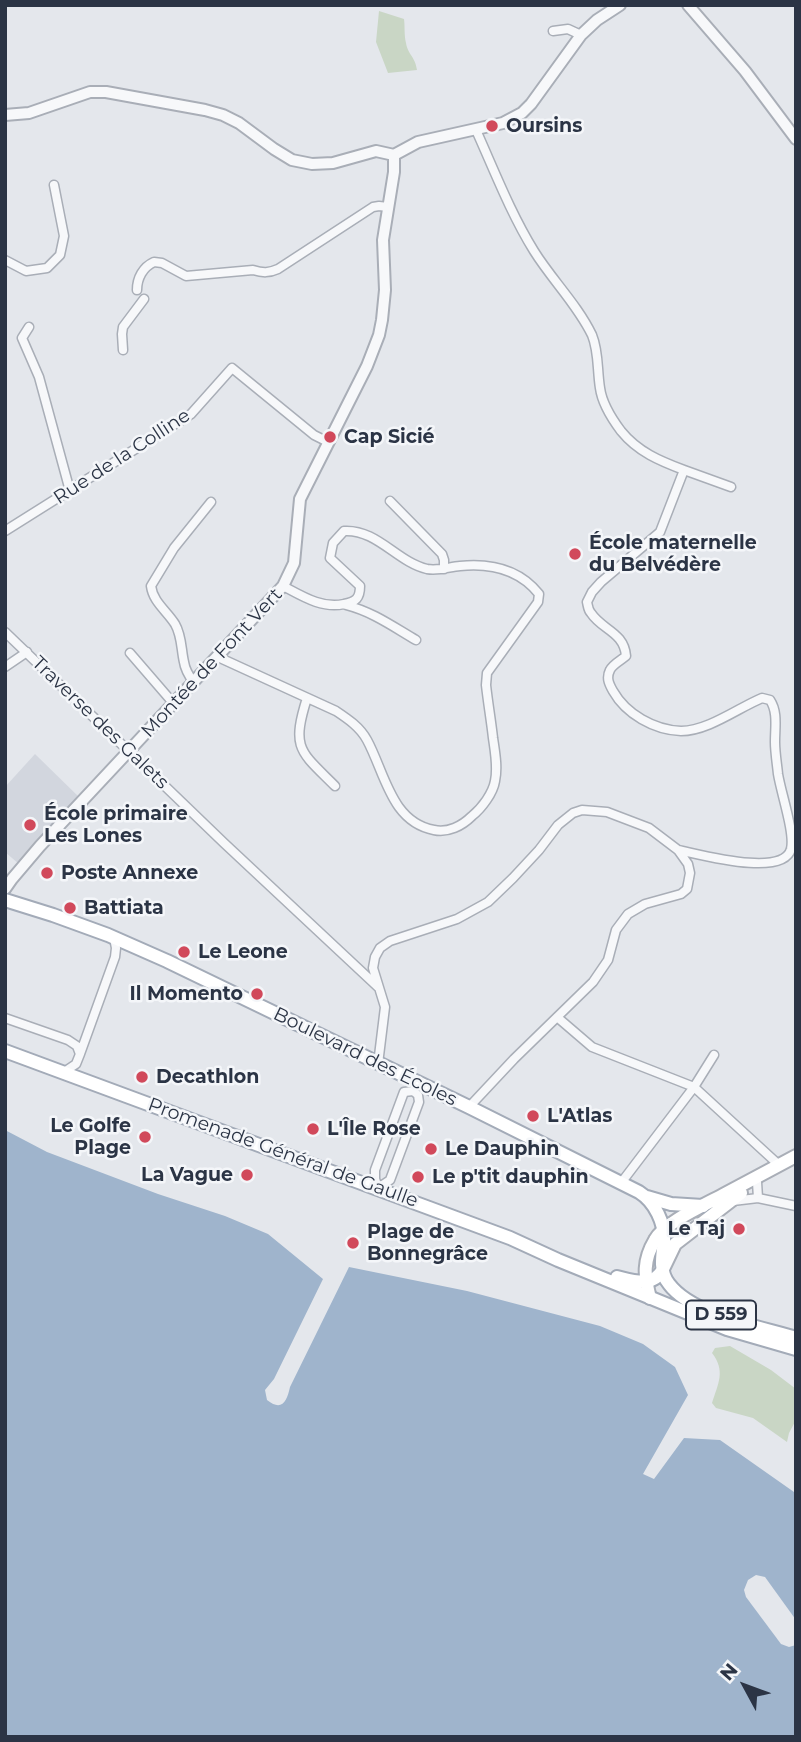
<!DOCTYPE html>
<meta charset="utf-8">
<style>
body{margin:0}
#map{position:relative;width:801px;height:1742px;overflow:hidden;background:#e4e7ec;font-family:Montserrat,sans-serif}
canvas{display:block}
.frame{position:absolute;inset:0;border:7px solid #2b3445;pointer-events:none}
.north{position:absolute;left:710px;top:1651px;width:70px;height:70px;-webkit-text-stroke:5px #f4f6f9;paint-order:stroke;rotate:311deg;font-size:19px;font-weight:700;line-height:28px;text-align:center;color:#2b3445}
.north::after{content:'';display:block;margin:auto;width:24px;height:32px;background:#2b3445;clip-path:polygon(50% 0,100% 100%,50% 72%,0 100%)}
</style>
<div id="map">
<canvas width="801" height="1742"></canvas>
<div class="frame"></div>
<div class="north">N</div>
</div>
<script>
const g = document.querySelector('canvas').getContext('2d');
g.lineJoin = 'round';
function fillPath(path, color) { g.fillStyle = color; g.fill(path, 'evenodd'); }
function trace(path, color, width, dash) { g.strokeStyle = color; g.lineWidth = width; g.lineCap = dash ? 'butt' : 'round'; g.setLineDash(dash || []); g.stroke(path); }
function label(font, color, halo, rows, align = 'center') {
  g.font = font + ' Montserrat,sans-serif'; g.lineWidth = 5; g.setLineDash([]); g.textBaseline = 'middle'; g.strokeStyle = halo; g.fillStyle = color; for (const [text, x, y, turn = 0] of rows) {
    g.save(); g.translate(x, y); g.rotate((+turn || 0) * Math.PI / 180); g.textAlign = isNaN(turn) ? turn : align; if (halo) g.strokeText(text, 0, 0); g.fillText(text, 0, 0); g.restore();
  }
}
fillPath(new Path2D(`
 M35,754L81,799L19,864L5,852V787Z`), '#d2d6de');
fillPath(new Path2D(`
 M379,11L404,19C405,26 404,35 406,43C408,55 415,56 417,70L388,73L376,42Z
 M730,1346L771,1370L796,1389V1420L789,1433L787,1442L753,1418L716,1408L712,1403C718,1384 726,1371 712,1353L715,1348Z`), '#c9d6c5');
fillPath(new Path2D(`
 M5,1130L47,1152L158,1194L225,1216L268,1234L323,1279L274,1379L265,1390L267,1400C282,1412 287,1401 290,1387L349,1267L467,1291L600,1326L643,1344L675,1367L688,1395L643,1474L654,1479L684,1438L720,1440L794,1492L796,1495V1737H5Z`), '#9fb4cc');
fillPath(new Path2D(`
 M756,1575L765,1577L796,1620V1645L789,1647L781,1644L746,1597L744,1590L748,1580Z`), '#e4e7ec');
const minor = new Path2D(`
 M553,31L568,29L581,35
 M476,130C494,170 511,214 534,251C552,280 577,304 592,335C599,352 597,370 600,388C602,403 612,419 621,431C638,452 660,461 684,470L660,532L601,582L592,592L587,602C588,606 588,610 591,613C602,630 624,632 626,656C621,660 612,665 610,670C606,678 609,684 613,691C626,714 654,730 681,731C708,731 738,708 762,698L770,700C778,712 775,727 775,742C775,752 777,764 778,774C781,793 795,833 791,849C783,878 699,854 678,850
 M5,260L26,271L47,268L60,255L64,236L54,185
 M137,290C137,278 143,267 154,262L162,263L186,276L253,270C263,273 269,273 278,269L373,207L379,206L388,207
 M29,327L22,338L39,377L70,491
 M123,350L122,334L123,327L144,299
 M684,470L731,487
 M390,501L442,554L444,560V569
 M5,531L191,414L232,368L314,435L328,442
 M346,605C373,612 392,626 416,640
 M5,632L224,843L378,987
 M130,653L174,704
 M218,657L336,711C348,719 360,727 367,740C385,773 391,822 434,830C448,833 462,826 472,816C482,808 493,793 495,781C498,767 495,752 493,738C491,720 488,703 486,685L487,673L538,602L539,594C519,569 490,563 460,566C449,567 439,571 427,569C397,562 377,529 344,531L333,543L330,558L360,586C360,598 356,602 344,604C322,609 302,596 283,586
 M5,667L27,652
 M194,683C189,676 185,670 184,662C181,649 182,636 175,624C167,611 153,602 151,586L174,548L211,502
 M307,698C291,749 300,751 335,786
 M557,1017L592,1047L694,1087L779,1165
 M5,1018L68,1040L77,1046L80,1054L76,1064L64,1072
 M80,1054L115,957L116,948L114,938
 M378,1064L385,1007L373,968L375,957L380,948L390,941L457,919L488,902L513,878L539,850L558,825L573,813L582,810L607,812L649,828L678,850L688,864L690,873L687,889L681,894L645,904L628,914L616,930L608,960L593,982L514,1059L469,1107
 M413,1091L418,1095L419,1102L390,1180L378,1188L375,1179V1170L404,1092Z
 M757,1182L758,1198
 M621,1183L694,1087L714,1055
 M733,1201L758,1198L796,1206`);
const tertiary = new Path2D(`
 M688,5L745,71L796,139
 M5,115L29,113L90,92H106L205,110L223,115L239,123L274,149L292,160L312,164L333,163L376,151L394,155L418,142L503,123L522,113L531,104L581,35L597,20L620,5
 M5,889L12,879L40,846L283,586L294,563L300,499L367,366L379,335L382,320L385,290L383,240L394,172V155`);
const secondary = new Path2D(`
 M663,1269L675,1244L741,1193
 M650,1298C644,1276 643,1260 655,1240C665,1222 705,1205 723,1195C747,1182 772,1169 796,1156`);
const primary = new Path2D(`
 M5,900L53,915L108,935L167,961L469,1107L639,1192C655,1202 665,1223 664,1242C662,1256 659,1272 669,1284C692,1315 760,1327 796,1338
 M5,1051L510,1238L558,1260L727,1329L796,1349
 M647,1197L671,1204L703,1206
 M617,1277C634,1281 653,1288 663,1269`);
trace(minor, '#a9aeb7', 11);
trace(tertiary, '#a9aeb7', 14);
trace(secondary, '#a9aeb7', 16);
trace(primary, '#a3abb8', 16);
trace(minor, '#f7f8fa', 8);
trace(tertiary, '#f7f8fa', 10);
trace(secondary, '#fff', 12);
trace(primary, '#fff', 12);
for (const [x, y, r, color] of [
 [492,126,7,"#d1495b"],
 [330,437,7,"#d1495b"],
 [575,554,7,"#d1495b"],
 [30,825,7,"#d1495b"],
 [47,873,7,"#d1495b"],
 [70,908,7,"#d1495b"],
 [184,952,7,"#d1495b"],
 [257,994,7,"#d1495b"],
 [142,1077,7,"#d1495b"],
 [533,1116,7,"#d1495b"],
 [313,1129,7,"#d1495b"],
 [145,1137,7,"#d1495b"],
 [431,1149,7,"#d1495b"],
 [247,1175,7,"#d1495b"],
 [418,1177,7,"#d1495b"],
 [739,1229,7,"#d1495b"],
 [353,1243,7,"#d1495b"]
]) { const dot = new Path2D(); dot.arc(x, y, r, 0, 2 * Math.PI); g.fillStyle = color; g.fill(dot); trace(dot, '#f4f6f9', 2.5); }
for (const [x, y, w] of [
 [721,1315,70]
]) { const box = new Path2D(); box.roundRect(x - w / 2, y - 14.5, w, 29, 5); g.fillStyle = '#f4f6f9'; g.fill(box); trace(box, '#2b3445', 2); }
label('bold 18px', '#2b3445', null, [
 ["D 559",721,1315]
]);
label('bold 19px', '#2b3445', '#f4f6f9', [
 ["Oursins",506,126],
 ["Cap Sicié",344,437],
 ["École maternelle",589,543],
 ["du Belvédère",589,565],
 ["École primaire",44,814],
 ["Les Lones",44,836],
 ["Poste Annexe",61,873],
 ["Battiata",84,908],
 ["Le Leone",198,952],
 ["Il Momento",243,994,"right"],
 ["Decathlon",156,1077],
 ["L'Atlas",547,1116],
 ["Le Golfe",131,1126,"right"],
 ["Plage",131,1148,"right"],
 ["L'Île Rose",327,1129],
 ["Le Dauphin",445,1149],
 ["La Vague",233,1175,"right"],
 ["Le p'tit dauphin",432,1177],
 ["Le Taj",725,1229,"right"],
 ["Plage de",367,1232],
 ["Bonnegrâce",367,1254]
], 'left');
label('19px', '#2b3445', '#f4f6f9', [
 ["Rue de la Colline",122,457,-33],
 ["Montée de Font Vert",212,663,-47],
 ["Traverse des Galets",100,723,44],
 ["Boulevard des Écoles",365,1057,26],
 ["Promenade Général de Gaulle",283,1153,20]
]);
</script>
